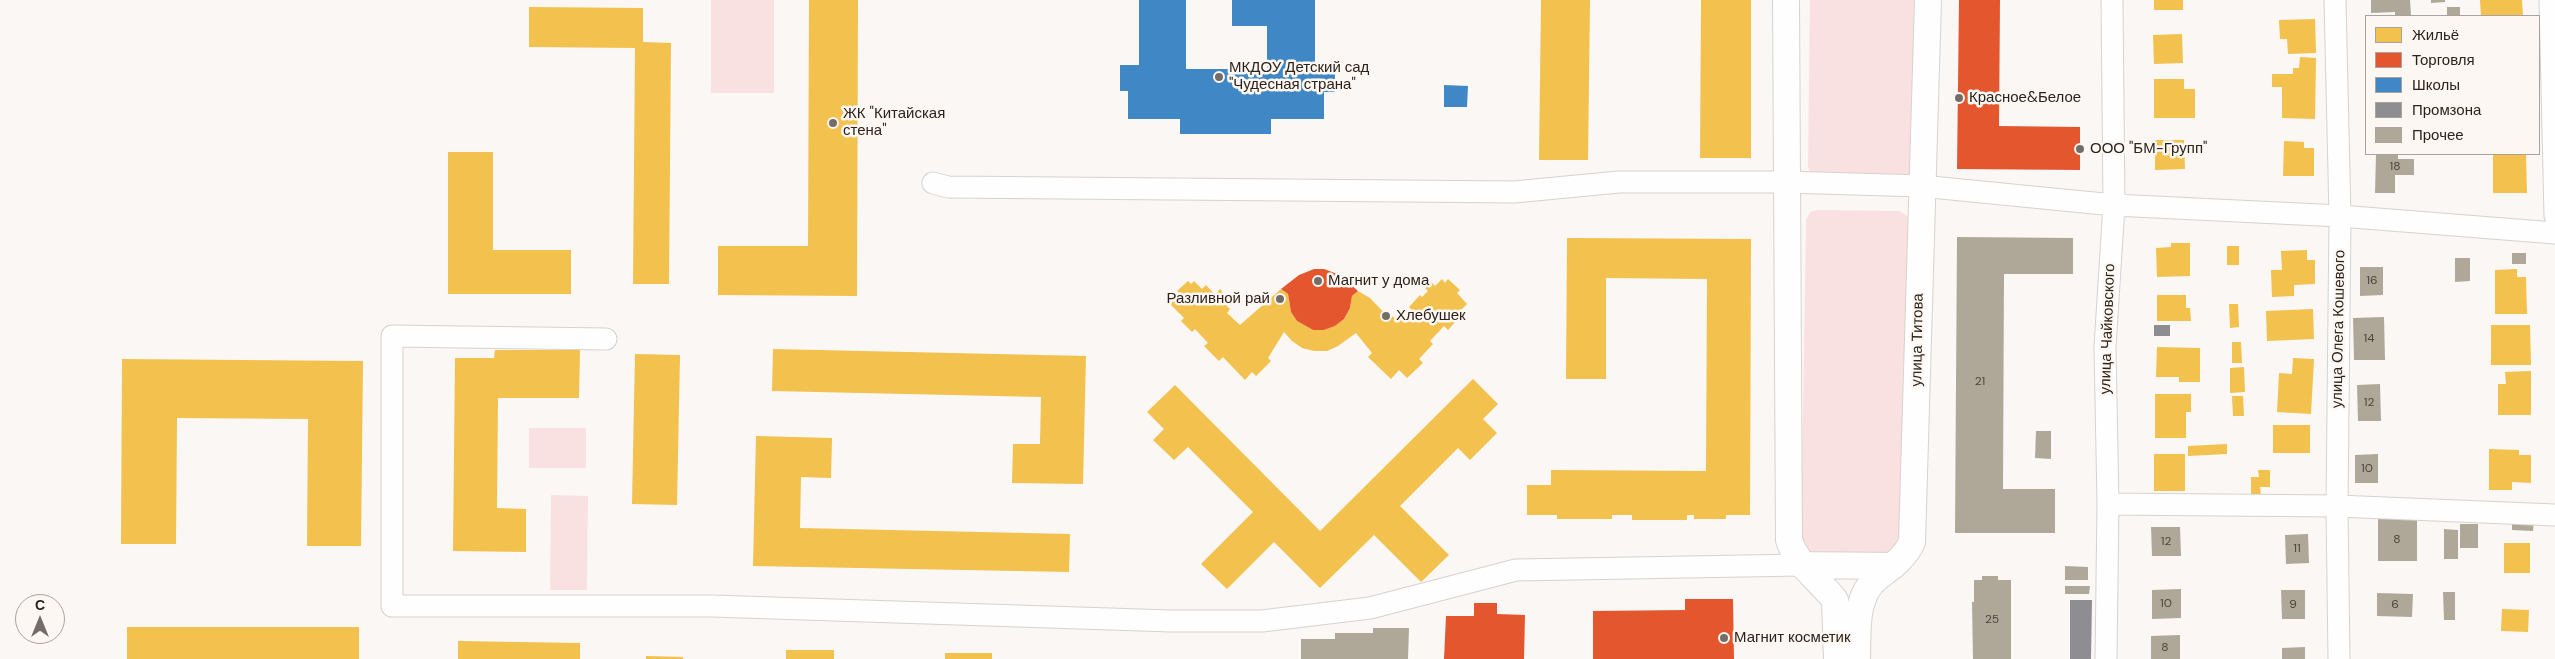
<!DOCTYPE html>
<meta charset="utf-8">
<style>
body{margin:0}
#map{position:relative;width:2555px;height:659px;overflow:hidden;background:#faf7f5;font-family:"DM Sans",sans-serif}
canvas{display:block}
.legend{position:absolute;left:2365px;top:15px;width:175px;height:140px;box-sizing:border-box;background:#fcf7f3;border:1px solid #a9a29d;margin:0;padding:6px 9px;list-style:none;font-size:15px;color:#2c231b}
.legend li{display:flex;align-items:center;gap:10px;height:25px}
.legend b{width:25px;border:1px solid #a9a29d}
.north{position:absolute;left:15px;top:594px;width:50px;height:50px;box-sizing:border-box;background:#fcf7f3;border:1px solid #a9a29d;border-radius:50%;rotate:0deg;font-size:14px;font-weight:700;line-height:20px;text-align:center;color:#2c231b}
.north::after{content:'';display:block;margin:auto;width:18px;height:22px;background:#746d67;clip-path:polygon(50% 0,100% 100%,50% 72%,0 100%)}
</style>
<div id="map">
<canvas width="2555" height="659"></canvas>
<ul class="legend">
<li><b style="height:14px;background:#f2c14e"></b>Жильё</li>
<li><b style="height:14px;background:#e4572e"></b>Торговля</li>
<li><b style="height:14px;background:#3f88c5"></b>Школы</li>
<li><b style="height:14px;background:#8d8d92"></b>Промзона</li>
<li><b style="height:14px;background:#afa899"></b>Прочее</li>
</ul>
<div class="north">С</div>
</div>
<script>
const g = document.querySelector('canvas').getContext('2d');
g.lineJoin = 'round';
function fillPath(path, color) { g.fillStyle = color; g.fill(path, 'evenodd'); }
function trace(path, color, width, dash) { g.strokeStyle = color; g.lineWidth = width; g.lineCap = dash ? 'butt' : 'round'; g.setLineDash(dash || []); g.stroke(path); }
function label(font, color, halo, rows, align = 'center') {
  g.font = font + ' "DM Sans",sans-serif'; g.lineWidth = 5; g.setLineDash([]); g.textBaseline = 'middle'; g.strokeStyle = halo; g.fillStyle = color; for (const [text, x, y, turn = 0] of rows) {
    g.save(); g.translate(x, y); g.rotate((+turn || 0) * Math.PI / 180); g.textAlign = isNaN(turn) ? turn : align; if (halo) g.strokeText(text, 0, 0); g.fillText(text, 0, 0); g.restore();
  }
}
fillPath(new Path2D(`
 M711,0H774V93H711Z
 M1810,0H1922L1911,177L1811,174L1808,167Z
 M1817,210L1899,211L1906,215L1914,225L1903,534L1897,552L1814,564L1801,546L1806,220L1810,212Z
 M529,428H586V468H529Z
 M551,495L588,496L587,590H550Z`), '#f9e1e1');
fillPath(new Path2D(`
 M809,0H858L857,296L718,295V246H808Z
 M1541,0H1590L1588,160H1539Z
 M1701,0H1751V158H1700Z
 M2154,0H2183V10H2154Z
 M2480,0H2522L2523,16H2481Z
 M529,7L643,8V42L671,43L669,284H633L635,48L529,47Z
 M2315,19L2316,53L2288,54L2287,39H2280L2279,20Z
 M2182,34L2183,63L2154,64L2153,35Z
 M2300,57L2316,58L2315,119L2282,118V87H2272V74H2293V68H2299Z
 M2154,79H2184V89H2195V118H2154Z
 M2155,140H2184L2185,169L2155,170Z
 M2284,141L2304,142V148H2314V176H2283Z
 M448,152H493V250H571V294H448Z
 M2493,154H2526L2527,193H2493Z
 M1567,238L1751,239L1750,515H1726V519H1694V515H1687V520H1632V515H1612V519H1557V515H1527V485H1551V470L1706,471L1707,279L1606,278V379H1566Z
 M2171,243H2190V276L2157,277L2156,248L2171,247Z
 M2227,246H2239V265H2227Z
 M2307,250V260H2315V284L2294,285V296L2272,297L2271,270H2282L2281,251Z
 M2517,269V277H2526L2527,314H2495V270Z
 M1442,279L1445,283L1448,279L1460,290L1457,293L1467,304L1454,317L1457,320L1448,330L1444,326L1430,341L1433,344L1419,359L1423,363L1407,378L1399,370L1391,379L1368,357L1372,353L1356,333L1338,346L1327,351H1314L1302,348L1292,341L1284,332L1268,358L1271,361L1256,376L1252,372L1245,380L1223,357L1219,361L1204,346L1208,343L1195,329L1192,332L1181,321L1184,318L1170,304L1181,294L1177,291L1188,281L1191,284L1194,281L1202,289L1206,285L1215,295L1220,289L1227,297L1223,302L1230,309L1227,313L1240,325L1281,289L1288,294L1291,312L1297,321L1313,330H1324L1335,326L1344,319L1350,308L1352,296L1358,291L1370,298L1390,319L1392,316L1398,321L1411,309L1409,307L1420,295L1422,297L1428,291L1425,288L1431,282L1435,286Z
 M2157,295H2186V308H2190L2191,321H2157Z
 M2229,304H2238L2239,327L2230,328Z
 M2313,309L2314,339L2267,341L2266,311Z
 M2491,325H2530L2531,365H2491Z
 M2232,342H2241L2242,363H2232Z
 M2157,347L2200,348V382H2179V377H2156Z
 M773,349L1086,356L1083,484L1012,483L1013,444H1040L1041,397L772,391Z
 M495,350H580L579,398H498L497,508L526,509V552L453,551L455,358H494Z
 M635,354L680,355L677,505L632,504Z
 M2293,358L2314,359L2311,414L2277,412L2279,373L2292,374Z
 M122,359L363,361L361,546H307L308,419L177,418L176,544H121Z
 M2244,367L2245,392L2230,393V368Z
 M2531,371V415H2498V384H2506L2505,372Z
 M1473,379L1498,404L1483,419L1497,433L1470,460L1458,448L1400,506L1449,555L1421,582L1374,535L1320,588L1274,542L1227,589L1201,564L1253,512L1188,447L1174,460L1153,440L1164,429L1147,412L1175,385L1320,531Z
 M2155,394H2191V412H2186V438H2155Z
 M2232,396H2243L2244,416H2233Z
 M2273,425H2310V453H2273Z
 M756,436L832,438L831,478L801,477L800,528L1070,534L1069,572L753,566Z
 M2227,444V454L2188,456V446Z
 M2489,449L2519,450V455H2531V483L2512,482V490H2489Z
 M2154,454H2185V491H2154Z
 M2258,470H2270V487H2260L2261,496H2251V477H2259Z
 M2504,543H2530V573H2504Z
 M2502,609L2529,610L2528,632L2501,631Z
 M127,627H359V659H127Z
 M458,641L580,643V659H458Z
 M786,650H834V659H786Z
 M945,653H992V659H945Z
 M646,656L683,657V659H646Z`), '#f2c14e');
fillPath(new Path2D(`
 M1959,0H2000L1999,126L2080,127V170L1957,169Z
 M1314,269H1324L1340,275L1358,291L1352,296L1350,308L1344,319L1335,326L1324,330H1313L1297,321L1291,312L1288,294L1281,289L1299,275Z
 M1685,599H1733L1734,659H1593V611L1685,610Z
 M1474,603H1497V614L1525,615L1524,659H1444L1446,616H1474Z`), '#e4572e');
fillPath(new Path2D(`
 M1139,0H1186V69H1267V26H1232V0H1315V65H1335V92H1324V119H1271V134H1180V119H1128V91H1120V65H1139Z
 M1444,85L1468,86L1467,107H1444Z`), '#3f88c5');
fillPath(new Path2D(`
 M2154,325H2170V336H2154Z
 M2070,600H2092L2091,659H2070Z`), '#8d8d92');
fillPath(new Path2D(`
 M2371,0H2410L2411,16H2395V12L2371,13Z
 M2431,0H2445V2L2431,3Z
 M2447,7H2460V16H2447Z
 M2376,154H2398V159H2414V175H2395V193H2375Z
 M1957,237L2073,238V274H2004L2003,489H2055V533H1955Z
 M2512,253H2526V264H2512Z
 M2455,258H2470V281L2455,282Z
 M2360,267H2383V295L2360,296Z
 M2384,317L2385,360H2354L2353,318Z
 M2380,384L2381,421H2358L2357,385Z
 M2036,431H2051V459L2035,458Z
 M2378,454V483H2355V455Z
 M2378,519H2417V561H2378Z
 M2512,520L2534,521L2533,531L2512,530Z
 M2460,524H2478V548H2460Z
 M2151,527H2180L2181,556H2152Z
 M2444,529L2458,530V559H2444Z
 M2308,534L2309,563L2286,564L2285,535Z
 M2065,566L2088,567V580H2065Z
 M1982,576H1998V580H2011V659H1973L1972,602H1974V580H1982Z
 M2065,586H2090L2089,594H2065Z
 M2181,589V618L2152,619V590Z
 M2281,590H2305V619H2282Z
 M2443,592H2455V620H2444Z
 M2377,593L2413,594L2412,617L2377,616Z
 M1373,628H1409L1408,659H1301V639H1335V633H1373Z
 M2180,635V659H2151V636Z
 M2305,647V659H2282V648Z`), '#afa899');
const minor = new Path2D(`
 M2335,0L2340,216L2337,506L2339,659
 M2550,0L2555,216
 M933,183L948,187L1514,192L1619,182H1786L1921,186L2114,205L2340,216L2555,233
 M606,339L392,336V606H712L1171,621H1262L1370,608L1516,570L1801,565
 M2108,504L2337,506L2555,515
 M2106,659L2108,504L2105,347L2114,205L2112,0`);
const tertiary = new Path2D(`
 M1786,0L1789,540C1797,565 1819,580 1835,600L1837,659
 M1801,565L1893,566
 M1857,659C1858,632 1854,597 1877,578C1891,567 1905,558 1912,542L1928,0`);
trace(minor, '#d7d2cd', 23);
trace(tertiary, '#d7d2cd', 28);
trace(minor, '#fefefe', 21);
trace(tertiary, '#fefefe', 26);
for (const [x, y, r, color] of [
 [1219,77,5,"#746d67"],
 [1959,98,5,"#746d67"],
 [833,123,5,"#746d67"],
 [2080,149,5,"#746d67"],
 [1318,281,5,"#746d67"],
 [1280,299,5,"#746d67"],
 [1386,316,5,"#746d67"],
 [1724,638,5,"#746d67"]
]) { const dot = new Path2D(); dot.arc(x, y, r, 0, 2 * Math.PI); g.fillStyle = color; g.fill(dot); trace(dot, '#fcf7f3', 2); }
label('12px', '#4d443a', null, [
 ["18",2395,167],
 ["16",2372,281],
 ["14",2369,339],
 ["21",1980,382],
 ["12",2369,403],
 ["10",2367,469],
 ["8",2397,540],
 ["12",2166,542],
 ["11",2297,549],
 ["10",2166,604],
 ["9",2293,605],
 ["6",2395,605],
 ["25",1992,620],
 ["8",2165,648]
]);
label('15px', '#2c231b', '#fcf7f3', [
 ["МКДОУ Детский сад",1229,68],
 ["\"Чудесная страна\"",1229,85],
 ["Красное&Белое",1969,98],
 ["ЖК \"Китайская",843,114],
 ["стена\"",843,131],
 ["ООО \"БМ-Групп\"",2090,149],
 ["Магнит у дома",1328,281],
 ["Разливной рай",1270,299,"right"],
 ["Хлебушек",1396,316],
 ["Магнит косметик",1734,638]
], 'left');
label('15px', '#2c231b', '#fcf7f3', [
 ["улица Чайковского",2108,329,-88],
 ["улица Олега Кошевого",2339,329,-89],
 ["улица Титова",1918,340,-89]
]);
</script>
